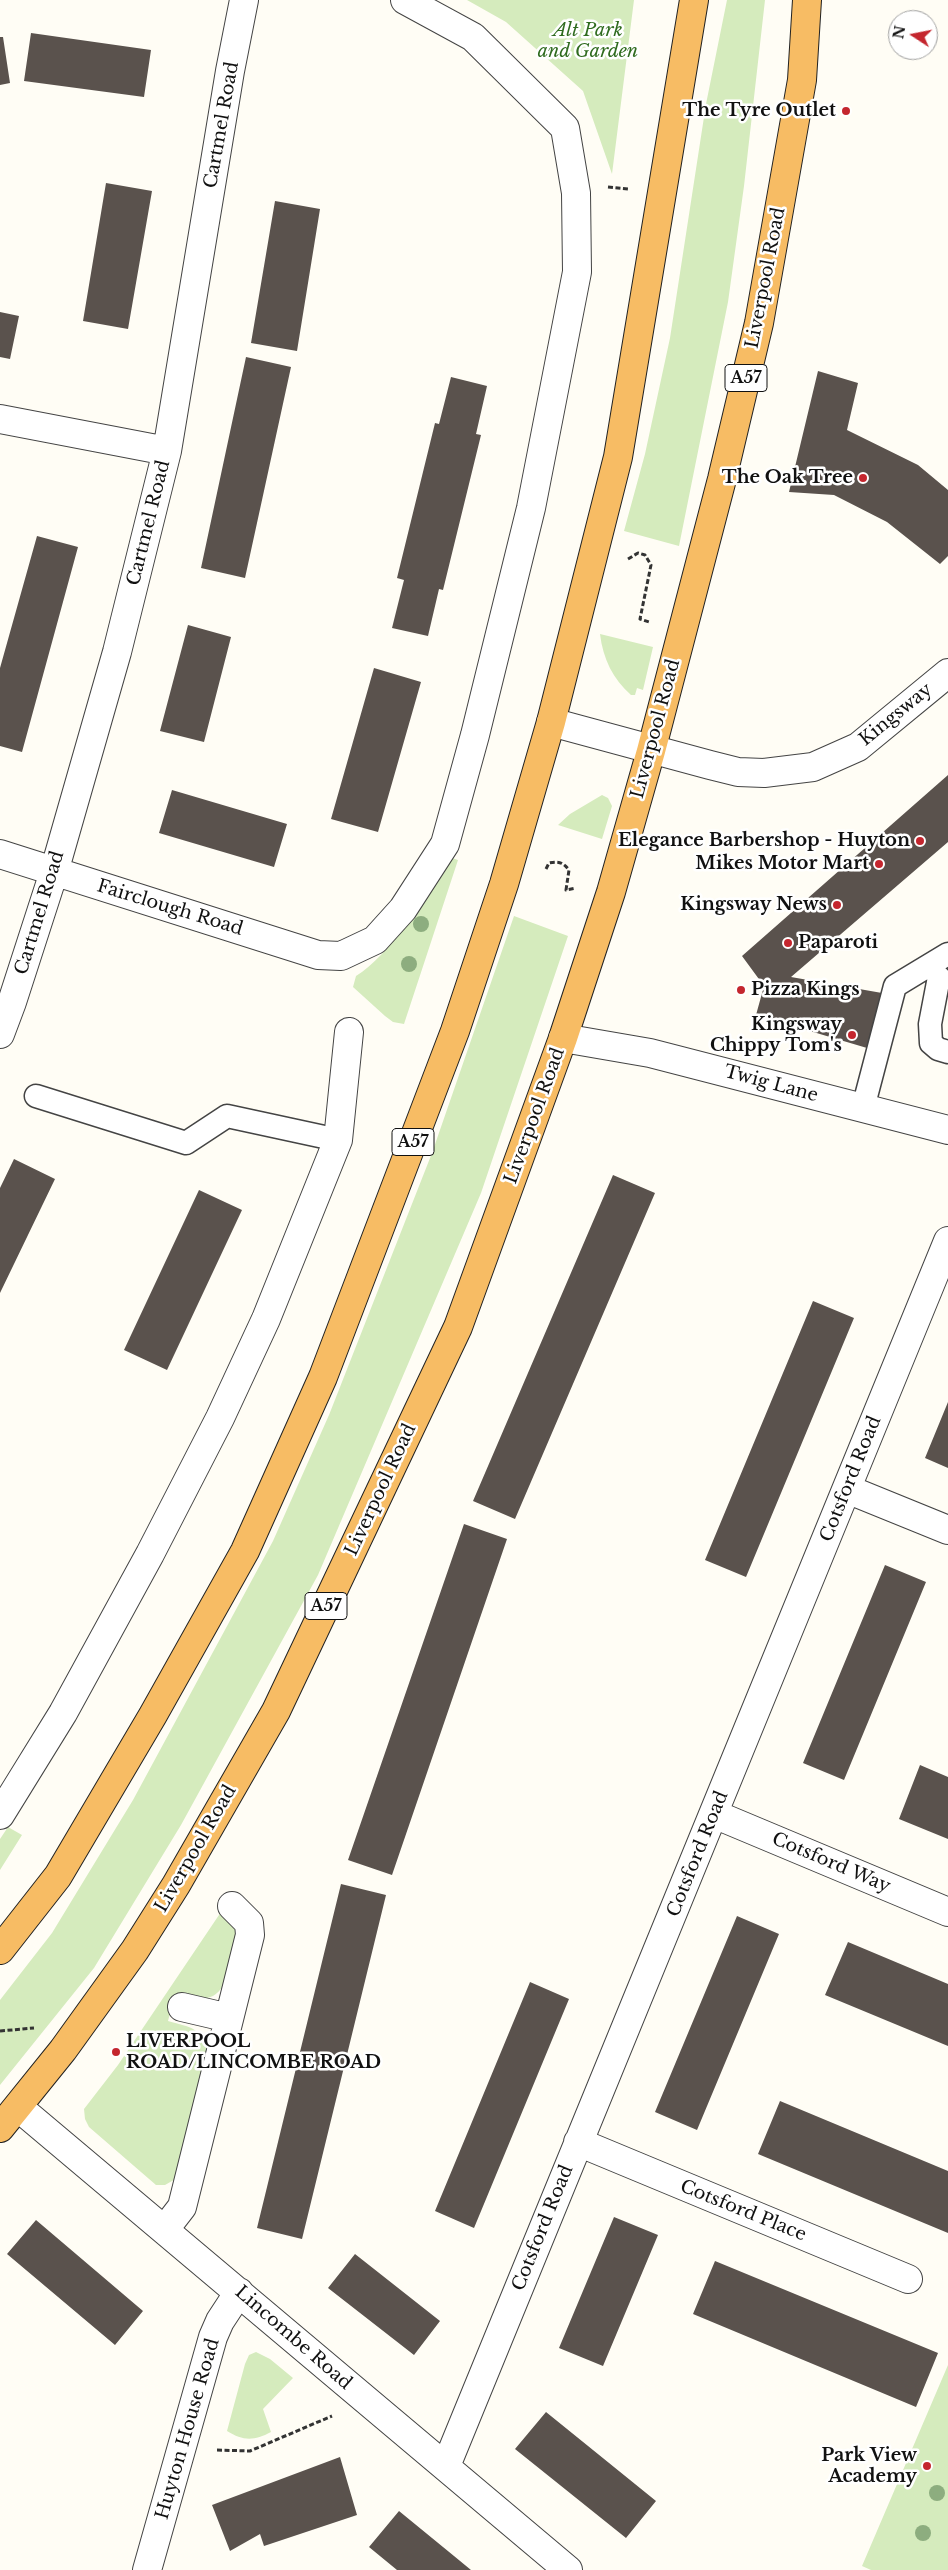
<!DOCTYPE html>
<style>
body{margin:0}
#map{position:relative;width:948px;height:2570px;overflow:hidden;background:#fffdf5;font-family:"Libre Baskerville",serif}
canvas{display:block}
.north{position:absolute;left:888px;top:10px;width:50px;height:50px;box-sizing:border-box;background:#fff;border:1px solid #a0a0a0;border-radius:50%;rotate:281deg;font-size:14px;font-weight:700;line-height:20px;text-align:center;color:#111}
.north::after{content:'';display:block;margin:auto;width:18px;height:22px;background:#c4262e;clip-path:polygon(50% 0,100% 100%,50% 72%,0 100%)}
</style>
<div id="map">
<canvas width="948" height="2570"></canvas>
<div class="north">N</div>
</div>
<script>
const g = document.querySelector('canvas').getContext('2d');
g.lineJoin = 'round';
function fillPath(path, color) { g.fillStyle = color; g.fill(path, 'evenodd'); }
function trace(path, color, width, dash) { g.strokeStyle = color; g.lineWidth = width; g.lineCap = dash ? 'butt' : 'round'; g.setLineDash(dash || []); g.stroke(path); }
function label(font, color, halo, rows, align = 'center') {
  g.font = font + ' "Libre Baskerville",serif'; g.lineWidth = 5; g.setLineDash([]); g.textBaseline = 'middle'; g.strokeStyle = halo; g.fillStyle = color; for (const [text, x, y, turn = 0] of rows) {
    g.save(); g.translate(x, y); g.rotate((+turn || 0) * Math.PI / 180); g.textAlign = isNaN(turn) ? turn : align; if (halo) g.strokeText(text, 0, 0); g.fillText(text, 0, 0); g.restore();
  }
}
fillPath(new Path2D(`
 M467,0H634L612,174L583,91L506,22Z
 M727,0H765L744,186L728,302L679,546L624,531L645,454L670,338L706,104Z
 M600,634L653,647L643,690L637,688L635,695H631C613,679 603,659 600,634Z
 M602,795L608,798L612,806L602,839L558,825L570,814Z
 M452,858L458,860L404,1024L393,1022L385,1016L353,987L356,976C390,956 428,892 452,858Z
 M514,916L568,936L481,1193L318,1575L181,1825L94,1968L0,2085V2000L52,1933L133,1800L273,1541L329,1415L432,1153Z
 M8,1827L22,1835L0,1870V1839Z
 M221,1912C228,1917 232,1921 235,1930C240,1946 229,1988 213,1996C200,2002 187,1997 175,1994L168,2021C192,2028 199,2026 208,2051L179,2177L165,2185H156L89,2127L85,2119L84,2109L118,2065Z
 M256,2352L270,2359L293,2378L263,2409L271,2432C254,2441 243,2441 227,2431L245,2364L249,2355Z
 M948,2365V2570H871L862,2566Z`), '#d5ebbd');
fillPath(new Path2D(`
 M31,33L151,50L144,97L24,81Z
 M0,37H3L10,83L0,85Z
 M106,183L152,191L128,329L83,321Z
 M275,201L320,209L297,351L251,343Z
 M0,312L19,316L10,359L0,357Z
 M246,357L291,367L245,578L201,568Z
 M818,371L858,383L847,430L918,465L948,490V556L940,564L887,522L834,495L789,492Z
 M451,377L487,386L476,434L481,435L443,590L439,589L428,636L392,628L404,580L397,578L435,423L439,424Z
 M37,536L78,547L22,752L0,746V668Z
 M188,625L231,637L204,742L160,731Z
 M374,668L421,682L378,832L331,819Z
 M948,775V842L791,977L882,993L867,1048L756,1015L764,986L742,956Z
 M172,790L287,824L274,867L159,833Z
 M14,1159L55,1179L0,1293V1188Z
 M613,1175L655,1193L515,1519L473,1501Z
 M199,1190L242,1210L167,1370L124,1350Z
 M813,1301L854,1318L746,1577L705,1560Z
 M948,1402V1468L925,1458Z
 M464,1524L507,1539L392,1875L348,1860Z
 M885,1565L926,1582L844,1780L803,1763Z
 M920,1765L948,1777V1839L899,1819Z
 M341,1884L386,1895L302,2239L257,2228Z
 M737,1916L779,1934L697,2130L655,2112Z
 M848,1942L948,1984V2046L825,1995Z
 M530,1982L569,1999L474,2228L435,2211Z
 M780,2101L948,2171V2233L758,2154Z
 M614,2217L658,2235L603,2366L559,2348Z
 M36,2220L143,2311L115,2345L7,2254Z
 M355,2254L440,2321L414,2355L328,2288Z
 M715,2261L938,2353L916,2407L693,2314Z
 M546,2412L656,2501L626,2538L515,2449Z
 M340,2457L357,2515L264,2546L260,2534L230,2551L212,2505Z
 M399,2511L454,2556L471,2570H397L369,2547Z`), '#5a524d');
const service = new Path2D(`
 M939,977L930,1024L931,1043L938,1049L948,1052
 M36,1096L186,1143L227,1116L338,1140
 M863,1108L895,986L948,954`);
const minor = new Path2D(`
 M0,419L167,451
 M551,722L710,765L738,772L764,773L813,767L858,747L948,673
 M0,854L318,955L341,956L375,940L403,909L445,844L475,735L531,508L577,272L576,193L565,128L473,37L405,0
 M0,1034L12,1002L54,872L117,652L167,451L230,71L244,0
 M847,1489L948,1530
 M714,1814L948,1912
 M0,1815L63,1713L150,1554L220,1418L266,1319L338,1140L349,1032
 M182,2007L229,2018
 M18,2107L568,2570
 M578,2142L908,2279
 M165,2229L182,2207L250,1935L249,1923L232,1906
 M446,2466L948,1241
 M147,2570L213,2337L220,2321L239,2292`);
const tertiary = new Path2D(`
 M563,1038L650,1053L948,1130`);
const trunk = new Path2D(`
 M0,1950L58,1876L153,1715L245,1551L323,1377L455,1031L504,884L551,722L618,457L694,0
 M0,2128L63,2050L135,1950L176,1885L276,1711L458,1327L563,1038L611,892L651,751L722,479L759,323L802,80L807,0`);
trace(service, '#444', 25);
trace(minor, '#444', 30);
trace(tertiary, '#444', 30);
trace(trunk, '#222', 30);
trace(new Path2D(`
 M608,187L629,189
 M628,559L638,553L645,555L651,565L640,619L649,622
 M546,869L549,863C558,861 563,862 569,870L566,890L576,888
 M0,2031L34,2028
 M217,2450L250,2451L332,2416`), '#333', 3, [5, 2.5]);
trace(service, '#fff', 22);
trace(minor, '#fff', 28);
trace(tertiary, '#fff', 28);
trace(trunk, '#f7bc64', 28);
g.fillStyle = '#8dad7f';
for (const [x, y] of [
 [421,924],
 [409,964],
 [937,2493],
 [923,2533]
]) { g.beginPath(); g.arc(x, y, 8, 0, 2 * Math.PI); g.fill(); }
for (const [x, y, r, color] of [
 [846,111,5,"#c4262e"],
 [863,478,5,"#c4262e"],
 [920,841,5,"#c4262e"],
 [879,864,5,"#c4262e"],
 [837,905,5,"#c4262e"],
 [788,943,5,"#c4262e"],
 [741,990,5,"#c4262e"],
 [852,1035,5,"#c4262e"],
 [116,2052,5,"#c4262e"],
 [927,2466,5,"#c4262e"]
]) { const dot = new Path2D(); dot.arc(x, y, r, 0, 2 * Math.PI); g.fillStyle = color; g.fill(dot); trace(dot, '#fff', 2); }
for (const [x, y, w] of [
 [746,378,42],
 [413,1142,42],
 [326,1606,42]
]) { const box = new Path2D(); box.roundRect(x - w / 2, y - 13.5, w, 27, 4); g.fillStyle = '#fff'; g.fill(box); trace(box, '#111', 1); }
label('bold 16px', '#111', null, [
 ["A57",746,378],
 ["A57",413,1142],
 ["A57",326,1606]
]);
label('italic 18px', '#2f6b1f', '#fff', [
 ["Alt Park",588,31],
 ["and Garden",588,52]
]);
label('bold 18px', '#111', '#fff', [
 ["The Tyre Outlet",836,111],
 ["The Oak Tree",853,478],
 ["Elegance Barbershop - Huyton",910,841],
 ["Mikes Motor Mart",869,864],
 ["Kingsway News",827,905],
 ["Paparoti",798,943,"left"],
 ["Pizza Kings",751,990,"left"],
 ["Kingsway",842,1025],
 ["Chippy Tom's",842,1046],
 ["LIVERPOOL",126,2042,"left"],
 ["ROAD/LINCOMBE ROAD",126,2063,"left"],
 ["Park View",917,2456],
 ["Academy",917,2477]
], 'right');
label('18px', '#111', '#fff', [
 ["Cartmel Road",222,125,-80],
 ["Liverpool Road",766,278,-79],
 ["Cartmel Road",149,523,-76],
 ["Kingsway",896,715,-39],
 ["Liverpool Road",656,729,-75],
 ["Fairclough Road",170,908,17],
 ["Cartmel Road",40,913,-73],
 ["Twig Lane",771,1084,15],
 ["Liverpool Road",535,1116,-70],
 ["Cotsford Road",851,1479,-68],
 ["Liverpool Road",381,1490,-65],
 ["Liverpool Road",196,1849,-60],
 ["Cotsford Road",698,1854,-68],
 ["Cotsford Way",831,1863,23],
 ["Cotsford Place",743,2211,22],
 ["Cotsford Road",543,2228,-68],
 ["Lincombe Road",293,2338,41],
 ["Huyton House Road",188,2429,-74]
]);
</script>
